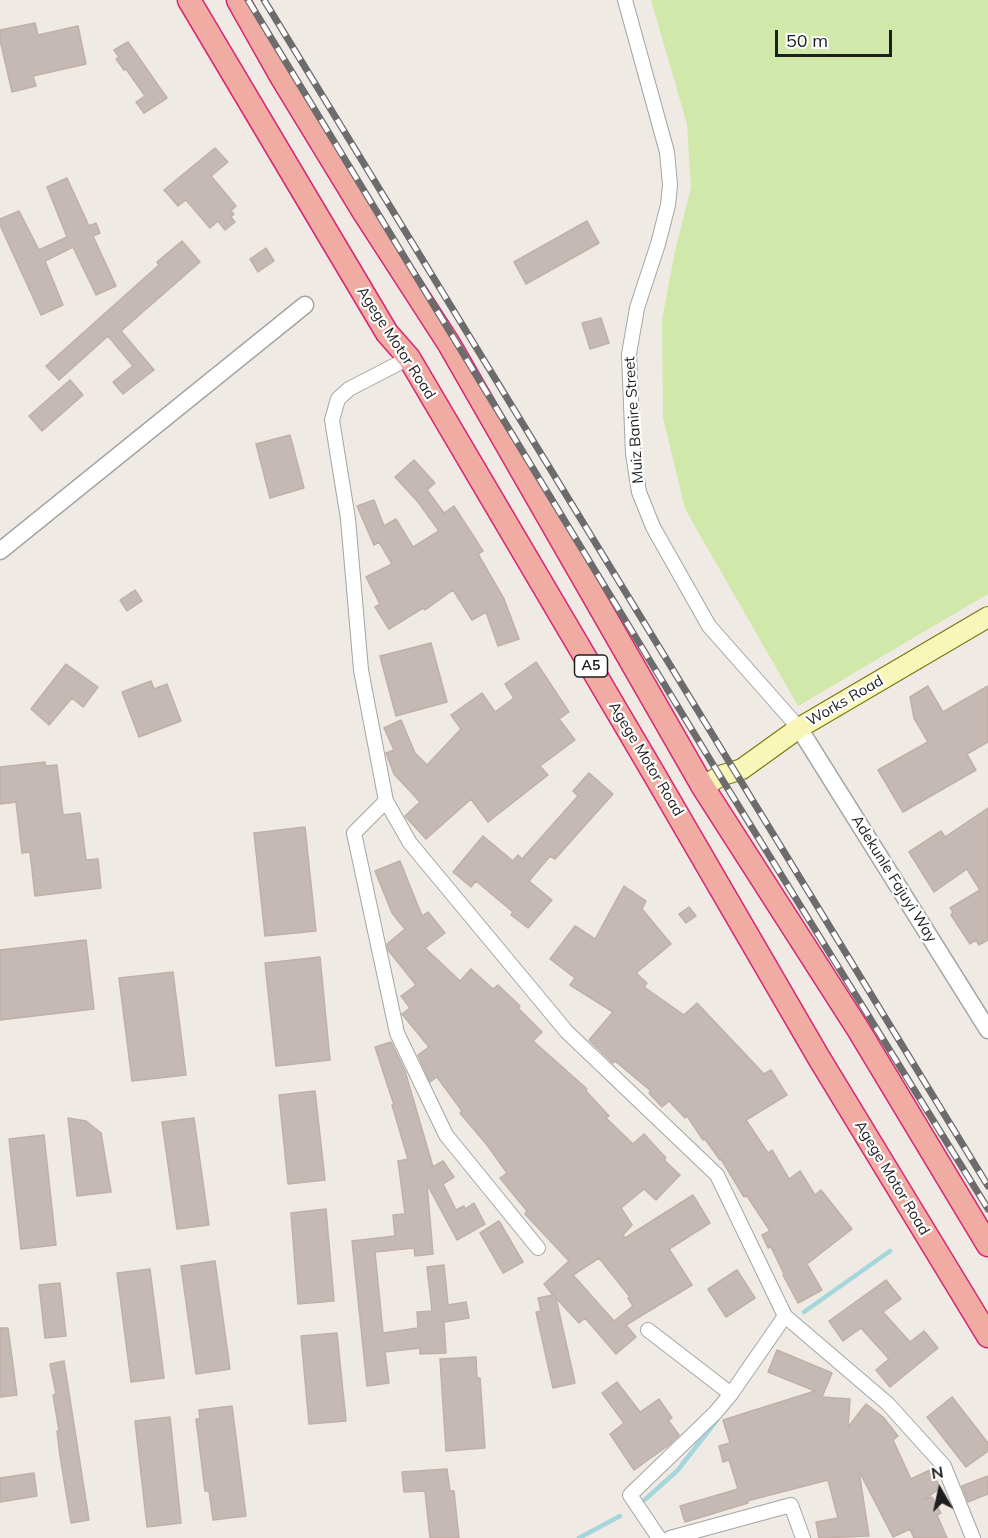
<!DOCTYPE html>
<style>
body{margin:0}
#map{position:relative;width:988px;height:1538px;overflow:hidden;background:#efeae4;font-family:Mulish,sans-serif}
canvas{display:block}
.north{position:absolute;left:910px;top:1460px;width:60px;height:60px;-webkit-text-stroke:4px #fff;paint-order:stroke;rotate:351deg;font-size:16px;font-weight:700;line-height:24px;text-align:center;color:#1e1e1e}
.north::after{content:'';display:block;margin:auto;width:21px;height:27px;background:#1e1e1e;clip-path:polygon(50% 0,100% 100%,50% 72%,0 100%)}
.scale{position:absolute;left:775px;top:30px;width:117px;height:27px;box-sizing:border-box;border:3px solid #1e1e1e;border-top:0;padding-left:8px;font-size:18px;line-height:21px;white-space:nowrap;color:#1e1e1e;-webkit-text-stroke:4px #fff;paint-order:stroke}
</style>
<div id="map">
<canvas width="988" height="1538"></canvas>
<div class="north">N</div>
<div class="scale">50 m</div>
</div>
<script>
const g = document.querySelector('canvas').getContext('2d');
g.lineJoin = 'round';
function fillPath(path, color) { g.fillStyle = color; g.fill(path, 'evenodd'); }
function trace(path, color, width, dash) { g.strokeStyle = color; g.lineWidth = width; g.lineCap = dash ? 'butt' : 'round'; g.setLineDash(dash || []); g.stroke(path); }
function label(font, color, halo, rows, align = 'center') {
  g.font = font + ' Mulish,sans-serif'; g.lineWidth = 4.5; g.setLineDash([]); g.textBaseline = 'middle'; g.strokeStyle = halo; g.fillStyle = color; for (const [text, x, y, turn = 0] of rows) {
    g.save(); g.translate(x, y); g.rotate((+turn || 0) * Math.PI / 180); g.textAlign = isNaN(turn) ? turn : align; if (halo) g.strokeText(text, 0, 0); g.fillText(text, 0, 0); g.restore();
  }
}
fillPath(new Path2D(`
 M651,0H988V594L798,706L685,509L663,418L662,320L675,251L691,187L687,124Z`), '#d0e9ab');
trace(new Path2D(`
 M804,1312L890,1251
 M640,1504L677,1471L717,1420
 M579,1538L620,1516`), '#a5d6dc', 4.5);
const building = new Path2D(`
 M35,23L38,35L78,26L86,64L33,76L36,86L12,92L0,40V30Z
 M128,42L167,98L144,113L136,102L145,96L126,69L124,70L116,59L119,57L114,50Z
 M215,148L228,162L211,176L236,206L231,211L234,214L231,217L235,222L225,230L218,221L210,228L186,200L178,206L164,190Z
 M67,178L89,226L96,223L100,233L93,236L116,286L96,295L73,247L45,261L63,305L41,315L0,225V219L19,211L39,250L67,237L47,187Z
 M587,221L599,243L526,284L514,262Z
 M182,241L200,262L121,331L154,370L123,394L113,382L133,366L108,336L59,380L46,366L159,265L157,262Z
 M266,248L274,261L258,272L250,259Z
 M601,318L609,343L590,349L582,323Z
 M70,380L83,395L42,431L29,416Z
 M290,435L304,488L270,498L256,444Z
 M414,460L435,483L427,490L444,513L454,506L483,551L478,554L504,599L519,639L498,646L486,612L472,620L453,590L425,610L423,608L389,629L375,607L380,604L366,577L392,564L379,542L374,545L357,506L374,500L384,526L396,519L413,547L439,531L418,502L395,477Z
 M135,590L142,601L127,611L120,600Z
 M431,643L447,702L396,716L380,656Z
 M536,662L569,712L559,719L575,740L540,766L548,775L488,822L471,799L426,839L405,816L420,802L394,774L386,753L394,750L384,728L401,720L415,753L427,765L461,729L451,715L482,693L495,712L514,698L505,684Z
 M66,664L98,687L83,707L72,698L49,725L31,709Z
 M151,681L154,689L167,684L181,721L139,737L122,692Z
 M928,686L943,712L988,686V742L967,754L976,770L903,812L878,770L928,742L914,718L910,697Z
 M45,762V766L57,765L63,815L80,813L86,860L98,859L101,888L35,896L30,852L22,853L16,802L0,804V767Z
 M589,773L613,794L555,859L550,856L529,881L552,900L528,928L511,915L513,912L476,881L471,887L453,872L483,836L513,861L518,855L522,859L578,796L573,791Z
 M988,808V940L979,945L976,940L970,944L951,915L953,912L950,908L980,890L967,869L934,892L909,852L941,831L945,837Z
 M305,827L316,931L265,936L254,833Z
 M400,861L422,916L428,912L445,933L425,948L460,981L471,969L493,989L498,985L520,1006L518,1008L542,1032L533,1041L587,1089L586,1091L609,1116L606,1118L633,1144L644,1134L666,1158L664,1160L680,1175L656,1200L644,1189L621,1208L632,1225L623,1235L625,1238L693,1195L710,1223L669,1249L692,1285L626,1325L636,1337L616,1354L585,1318L579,1323L556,1298L575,1383L553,1388L536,1312L541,1311L538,1298L553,1295L544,1284L569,1261L525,1214L527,1211L500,1178L507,1173L487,1145L460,1113L462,1111L437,1077L430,1082L418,1055L429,1047L402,1014L410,1008L401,996L416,985L388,950L387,944L405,929L392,913L375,871ZM599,1258L630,1297L628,1298L633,1306L614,1321L573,1275Z
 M624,886L646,901L642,909L671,944L636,973L647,983L644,987L684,1015L697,1003L764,1074L771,1070L787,1095L746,1120L768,1153L772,1150L789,1179L800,1171L815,1195L821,1190L852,1229L807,1264L822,1290L798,1303L783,1275L784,1274L771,1247L768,1248L762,1235L770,1231L747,1196L744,1197L721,1159L720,1160L705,1139L703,1140L687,1116L685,1118L669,1101L662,1107L649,1093L651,1091L615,1061L613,1063L589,1040L613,1012L570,985L575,978L550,959L575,926L595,939Z
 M689,907L696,916L686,923L679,914Z
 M86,940L94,1009L0,1020V950Z
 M320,957L330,1060L276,1066L265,963Z
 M173,972L186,1075L132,1081L119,978Z
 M391,1042L405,1071L433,1167L443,1161L454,1177L443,1184L456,1210L464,1206L465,1209L474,1203L485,1224L457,1240L427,1184L433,1254L415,1256L414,1248L375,1252L383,1333L418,1328L417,1312L432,1311L427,1267L444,1265L448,1305L466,1302L469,1318L444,1322L446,1353L420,1354V1348L385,1352L389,1383L367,1386L352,1241L395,1236L393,1215L405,1214L398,1161L408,1159L392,1105H394L375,1047Z
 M315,1091L325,1180L288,1184L279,1095Z
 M68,1118L86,1121L101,1133L111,1192L77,1196Z
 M194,1118L209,1225L177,1229L162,1122Z
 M44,1135L56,1245L21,1249L9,1139Z
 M326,1209L334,1301L298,1304L291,1213Z
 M499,1221L523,1262L503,1273L480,1233Z
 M215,1261L230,1369L196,1374L181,1266Z
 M150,1269L164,1378L131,1382L117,1273Z
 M737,1270L755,1298L726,1317L708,1289Z
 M886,1280L901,1299L883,1312L910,1342L924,1331L938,1348L890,1387L876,1370L889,1359L861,1328L843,1341L829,1321Z
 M60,1283L66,1336L45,1338L39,1285Z
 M0,1328H8L17,1395L0,1397Z
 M337,1333L346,1421L309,1424L301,1336Z
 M777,1350L832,1373L822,1397L850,1399L848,1427L866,1404L883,1417L898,1436L893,1440L911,1479L932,1469L940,1488L924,1500L932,1497L941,1513L937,1515L947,1538H914L910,1529L893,1537L859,1471L869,1536L819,1538L816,1522L838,1518L828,1480L747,1501L748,1503L685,1522L680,1506L738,1489L729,1460L723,1462L719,1446L730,1443L723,1420L815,1391L768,1372Z
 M476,1357L477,1378H480L485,1448L446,1451L440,1359Z
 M64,1361L89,1520L71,1523L60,1456L57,1431H59L53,1395L56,1394L50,1364Z
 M617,1382L640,1412L659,1399L672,1418L668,1420L679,1435L669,1445L634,1470L610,1434L624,1423L602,1393Z
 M952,1397L988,1443V1451L966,1467L927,1417Z
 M232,1406L246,1516L213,1520L209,1491H205L196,1419H200L199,1410Z
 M170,1417L181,1523L147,1527L135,1421Z
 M447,1469L450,1491H454L459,1538H430L425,1491L404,1492L402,1472Z
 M34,1473L37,1496L0,1502V1478Z
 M988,1476V1494L968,1502L962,1486Z`);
fillPath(building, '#c4b9b4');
trace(building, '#c1b0a7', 1.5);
const minor = new Path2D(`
 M625,0L667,152L670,185L668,205L658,244L637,308L629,354L633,454L639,492L653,527L709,626L799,728
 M409,358L349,389L338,399L332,420L348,519L361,670L386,801L410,843L567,1032L717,1175L785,1316L888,1404L944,1466L973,1538
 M386,801L354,833L397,1033L446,1135L538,1248
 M648,1330L731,1394
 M659,1538L630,1495L715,1413L731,1394L785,1316
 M670,1538L791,1505L803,1538`);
const tertiary = new Path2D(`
 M0,551L305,305
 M799,728L988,1030`);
const secondary = new Path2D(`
 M703,787L720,776L742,769L799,728L988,617`);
const trunk = new Path2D(`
 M189,0L387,333L409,358L654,774L819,1058L988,1336
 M238,0L282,78L363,211L449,344L703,787L858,1029L988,1245`);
trace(minor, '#a5a5a5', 16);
trace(tertiary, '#a5a5a5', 19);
trace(secondary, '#747506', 22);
trace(trunk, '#d92575', 25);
trace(minor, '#fff', 14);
trace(tertiary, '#fff', 16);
trace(secondary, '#f9f6b9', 20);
trace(trunk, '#f0aba2', 22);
const rail = new Path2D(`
 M248,0L720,776L988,1209
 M264,0L988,1186`);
trace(rail, '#6c6c6c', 7);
trace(rail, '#fff', 4.5, [14]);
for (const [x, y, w] of [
 [591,666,33]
]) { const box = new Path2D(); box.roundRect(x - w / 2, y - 11, w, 22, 4.5); g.fillStyle = '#fff'; g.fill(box); trace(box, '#1e1e1e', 1.5); }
label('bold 14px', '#1e1e1e', null, [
 ["A5",591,666]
]);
label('15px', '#1e1e1e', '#fff', [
 ["Agege Motor Road",396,343,57],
 ["Muiz Banire Street",634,420,-94],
 ["Works Road",845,701,-30],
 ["Agege Motor Road",646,759,59],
 ["Adekunle Fajuyi Way",894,879,58],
 ["Agege Motor Road",892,1178,59]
]);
</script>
